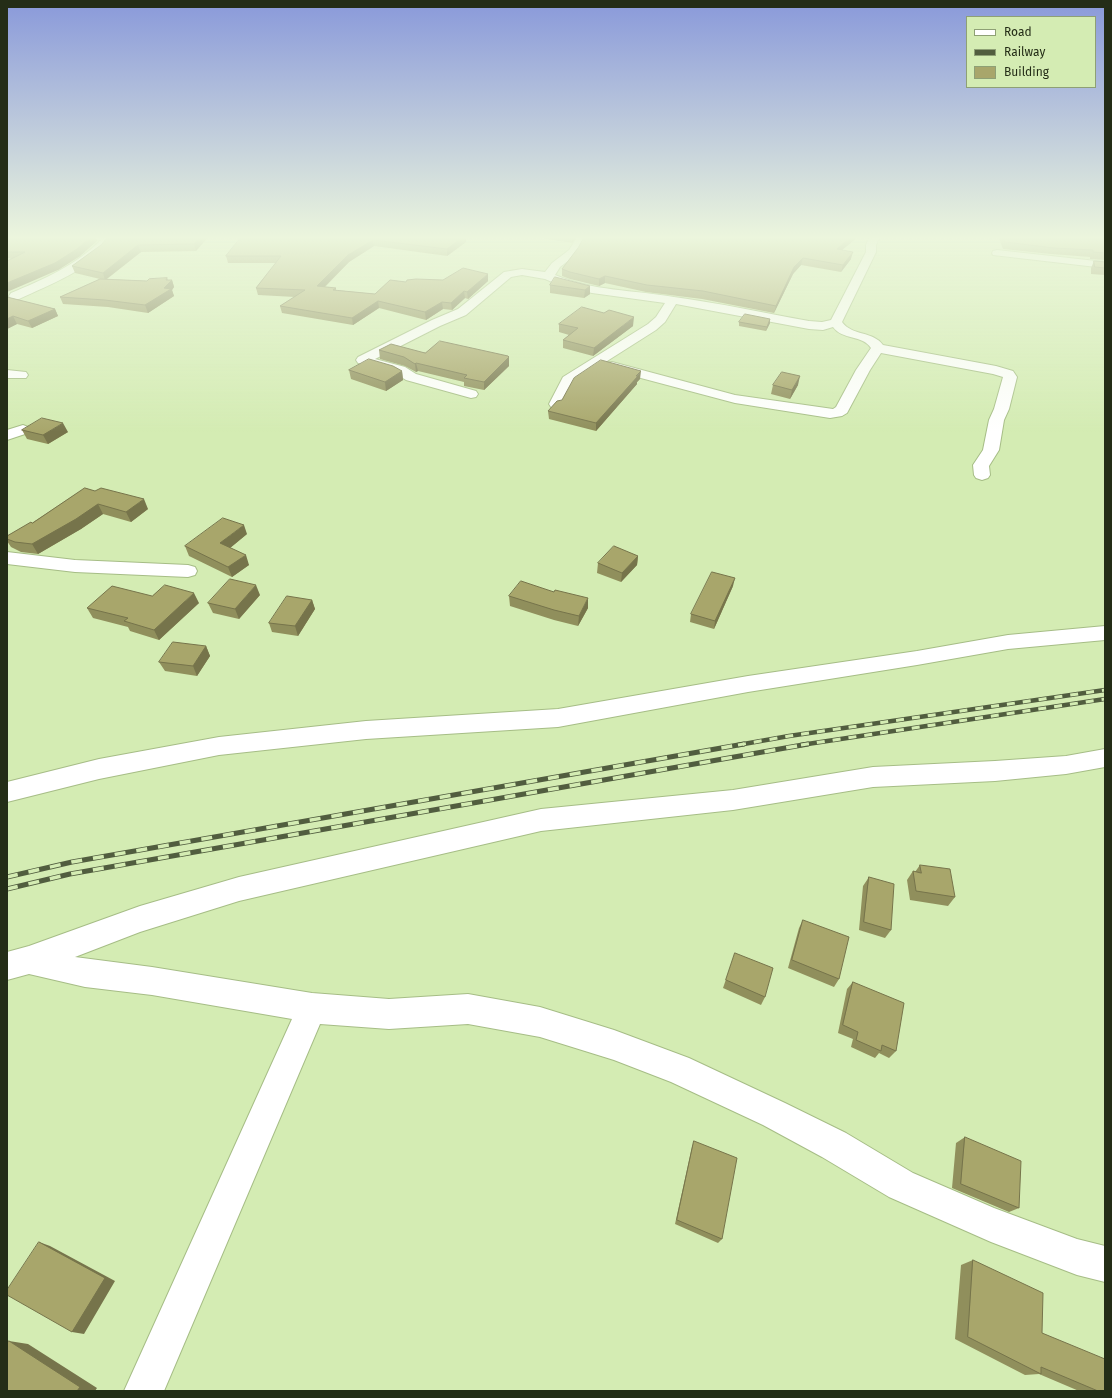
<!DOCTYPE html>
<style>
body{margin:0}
#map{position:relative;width:1112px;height:1398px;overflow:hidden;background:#d4ecb3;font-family:"Fira Sans",sans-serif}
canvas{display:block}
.frame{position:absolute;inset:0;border:8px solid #242d17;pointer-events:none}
.legend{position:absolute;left:966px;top:16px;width:130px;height:72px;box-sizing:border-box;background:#d4ecb3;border:1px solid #8ea075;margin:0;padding:5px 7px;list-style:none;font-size:12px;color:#242d17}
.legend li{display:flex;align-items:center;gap:8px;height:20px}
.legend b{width:20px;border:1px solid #8ea075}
</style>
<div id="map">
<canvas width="1112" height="1398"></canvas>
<div class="frame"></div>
<ul class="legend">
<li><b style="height:5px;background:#fff"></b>Road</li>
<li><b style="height:5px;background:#515d3f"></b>Railway</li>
<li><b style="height:11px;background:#a8a66b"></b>Building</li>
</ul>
</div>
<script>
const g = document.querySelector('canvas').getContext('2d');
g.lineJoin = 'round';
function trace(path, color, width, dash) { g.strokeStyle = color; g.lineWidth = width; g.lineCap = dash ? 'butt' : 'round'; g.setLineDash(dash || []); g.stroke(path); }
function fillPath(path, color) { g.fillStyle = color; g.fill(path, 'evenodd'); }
const minor = new Path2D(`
 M81,236H111V241C90,270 51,284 19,299H11L9,296L11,293C44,279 75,266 101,240L86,239Z
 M578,236H588L577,254L560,267L555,275C592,291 634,290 674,297C719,303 764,313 809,321L822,322L831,320L866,252V245L870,236H880L876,245V252L842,322C852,336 873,331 883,345L996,366L1013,371L1017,377L1009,409L1004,420L999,450L989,466L990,475L988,478L982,480L976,478L974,475L973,465L983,450L989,420L994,409L1003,377L993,374L881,353L870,370L847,413L842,416L830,418L735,403L607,369L605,366L607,363L612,362L735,395L833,409L836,407L856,370L871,348C863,335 842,340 833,327L823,330L809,329L676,304L665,322L656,330L574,382L563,404L561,407L556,408L551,407L549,404L563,377L648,324L656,317L665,303L592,293L557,284L545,279L522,275L511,277L466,315L440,326L375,359L405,367L416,374L476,391L478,394L476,397L471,398L406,380L395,373L358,363L356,360L358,357L432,320L458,309L504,272L522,269L545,272L552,263L569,250Z
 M997,250L1105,262V268L993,255L992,253L993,251Z
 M7,370L26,372L28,375L26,378H7Z
 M23,425L28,427L31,430L28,433L7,440V430Z
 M7,552L75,560L188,565L195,567L197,571L195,575L188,577L75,572L7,564Z
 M1105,626V640L1008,649L917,665L748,692L558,727L366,739L219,755L99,779L7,802V782L99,759L219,737L366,721L558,709L748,676L917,651L1008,635Z
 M1105,749V767L1066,774L995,781L873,787L733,810L541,831L239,901L140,932L75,957L152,967L312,993L389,999L468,994L540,1007L614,1030L689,1058L785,1103L846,1133L913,1173L994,1208L1077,1239L1105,1246V1282L1077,1275L991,1242L889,1197L822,1157L763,1125L671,1082L614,1060L540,1037L468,1024L389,1029L320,1024L164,1391H124L292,1019L152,995L85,987L29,974L7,980V952L29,946L140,906L239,877L541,809L733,790L873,767L995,761L1066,756Z`);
trace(minor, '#a6bd86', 2);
fillPath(minor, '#fff');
const railFar1 = new Path2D(`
 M738,745L789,736L1105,690
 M801,745L1105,699`);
const rail = new Path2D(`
 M7,877L72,862L744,744
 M7,889L70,874L808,744`);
trace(railFar1, '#515d3f', 4.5);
trace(rail, '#515d3f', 5);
trace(railFar1, '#d4ecb3', 3, [8]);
trace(rail, '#d4ecb3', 3.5, [11]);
fillPath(new Path2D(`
 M7,236H95L97,241L80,256L58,270L12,259L7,258Z
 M209,236L196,251L141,252L107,279L147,281L172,280L174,287L172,290L174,296L148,313L108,307L63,304L60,297L100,279L75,273L72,266L101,245Z
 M242,236H465L466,242L447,256L374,246L349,262L325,287L336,288V290L375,294L406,282L443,280L488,281L468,299L465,298L452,310L443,309L426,320L379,308L353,325L282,313L280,306L295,297L258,295L256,288L276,263H228L226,256Z
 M534,236H577L572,243L534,237Z
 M859,236L842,250L851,259L841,272L801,265L793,274L774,313L702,299L646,292L605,283L599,286L570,279L562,276V269L578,248Z
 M998,236H1105V260L1090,259V257L1051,254L1003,249Z
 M1094,261L1105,262V275L1091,274V268Z
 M550,285L590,286V294L584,298L550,293Z
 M7,297L55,309L58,316L32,328L17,324L7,329Z
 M770,319V323L766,331L739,326V322Z
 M559,324L633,326L593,356L563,348V340L569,335L559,332Z
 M379,350L509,357V366L484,390L464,386V382L418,371L416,372L405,366L380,359Z
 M349,370L402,371L403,380L386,391L351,379Z
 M640,379L637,382V384L596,431L549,419L548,411Z
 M773,385H798L790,399L771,394Z
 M22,430L68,432L48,444L27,439Z
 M85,488L148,509L131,522L103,514L81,529L38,554L21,552L11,547L7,541V536L32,523Z
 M247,534L230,548L249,565L232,577L189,556L185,546Z
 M638,556L637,565L621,582L597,573L598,563Z
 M733,586L714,629L690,622L691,614Z
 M260,595L239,619L213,613L208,603Z
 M152,596L199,603L159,640L130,631L128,627L93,618L87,608Z
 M509,596L588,608L578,626L554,620L510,606Z
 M312,600L315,609L298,636L272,632L269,623Z
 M206,646L210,656L197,676L165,671L159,662Z
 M920,865L955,897L948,906L910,900L907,880L913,871L915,872Z
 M869,877L891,930L885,938L859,930L863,886Z
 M803,920L839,979L834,987L788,968L799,928Z
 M735,953L765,997L761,1005L723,988Z
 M853,982L896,1051L889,1058L879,1053L875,1058L851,1047L853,1039L838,1033L847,989Z
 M965,1137L1019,1208L1009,1212L952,1188L956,1143Z
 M694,1141L722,1239L718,1243L675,1224L692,1147Z
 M973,1260L1042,1333L1105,1391H1079L1039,1374L1025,1375L955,1339L961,1265Z`), '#908f5c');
fillPath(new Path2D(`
 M92,236H95L97,241L80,256L58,270L7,292V283Z
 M201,236H209L196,251L194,244Z
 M464,236H465L466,242L447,256V249Z
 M572,236H577L572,243Z
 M852,236H859L835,256L837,249Z
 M373,240L374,246L349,262L318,293L317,286L348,255Z
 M138,245L141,252L105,280L103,273Z
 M853,252L851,259L841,272L843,265Z
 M803,258L801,265L793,274L774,313L776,306L794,267Z
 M488,274V281L468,299L467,292Z
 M605,276V283L599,286V279Z
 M167,278L169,283L172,280L174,287L172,290L174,296L148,313L145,305L164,288Z
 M590,286V294L584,298L585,290Z
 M464,291L465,298L452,310L451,303Z
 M378,301L379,308L353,325L352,318Z
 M442,302L443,309L426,320L425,312Z
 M55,309L58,316L32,328L28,321Z
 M13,316L17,324L7,329V319Z
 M634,317L633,326L593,356L594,348Z
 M770,319V323L766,331L767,327Z
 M509,357V366L484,390V382Z
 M416,363L418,371L416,372L415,364Z
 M402,371L403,380L386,391L385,382Z
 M641,371L640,379L637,382V384L596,431V423Z
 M800,376L798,385L790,399L792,390Z
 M63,423L68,432L48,444L43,435Z
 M144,499L148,509L131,522L126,512Z
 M98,504L103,514L81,529L38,554L32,544Z
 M244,525L247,534L224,553L220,543Z
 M246,555L249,565L232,577L228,567Z
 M638,556L637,565L621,582L622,573Z
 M735,578L733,586L714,629L715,621Z
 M256,585L260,595L239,619L235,609Z
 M194,593L199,603L159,640L154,630Z
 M588,598V608L578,626L579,616Z
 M312,600L315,609L298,636L295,626Z
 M206,646L210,656L197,676L193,666Z
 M39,1242L50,1246L115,1281L84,1334L72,1332Z
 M9,1341L28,1344L97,1388L95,1391H77Z`), '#76744b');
const building = new Path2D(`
 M7,236H92L77,249L55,263L7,283V261L25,252H7Z
 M109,236H201L194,244L138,245L103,273L72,266L101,245Z
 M242,236H464L447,249L373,240L348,255L317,286L336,288L333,290L375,294L390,280L406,282L407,280L416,279L443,280L463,268L488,274L467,292L464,291L451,303L442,302L425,312L378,301L352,318L280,306L305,290L256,288L281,256H226Z
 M585,236H852L837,249L853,252L843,265L803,258L794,267L776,306L703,291L647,285L605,276L599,279L570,272L562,269L578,248Z
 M1003,236H1105V253L1093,252V250L1054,248L1005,242Z
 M1094,261L1105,262V268L1095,267Z
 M555,277L590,286L585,290L550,285Z
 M167,278L166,280H172L164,288L171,289L145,305L105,300L60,297L100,279L147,281L149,279Z
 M7,297L55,309L28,321L13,316L7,319Z
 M582,307L604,313L609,310L634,317L594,348L563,340L578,328L559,324Z
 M745,314L770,319L767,327L739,322Z
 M440,341L508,356L509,357L484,382L464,378L467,375L416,363L415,364L404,357L379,350L391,344L425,353Z
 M369,359L393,366L402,371L385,382L349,370Z
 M601,360L641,371L636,376H638L596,423L548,411L557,401L562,400L574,378Z
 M782,372L800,376L792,390L773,385Z
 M42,418L63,423L43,435L22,430Z
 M85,488L95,491L101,488L144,499L126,512L98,504L76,519L32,544L15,542L7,539V536L31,522L32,523Z
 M223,518L244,525L220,543L246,555L228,567L185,546Z
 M614,546L638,556L622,573L598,563Z
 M712,572L735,578L715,621L691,614Z
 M230,579L256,585L235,609L208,603Z
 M521,581L554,592L555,590L588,598L579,616L554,610L509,596Z
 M165,585L194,593L154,630L124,621L128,618L87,608L112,586L152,596Z
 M287,596L312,600L295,626L269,623Z
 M173,642L206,646L193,666L159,662Z
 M920,865L950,869L955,897L916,891L913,871L921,873Z
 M869,877L894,884L891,930L864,922Z
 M803,920L849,937L839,979L792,960Z
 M735,953L773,968L765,997L726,980Z
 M853,982L904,1003L896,1051L882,1045L881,1051L856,1040L858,1032L843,1025Z
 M965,1137L1021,1161L1019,1208L961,1184Z
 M694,1141L737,1158L722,1239L677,1220Z
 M39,1242L105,1278L72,1332L7,1295V1290Z
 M973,1260L1043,1293L1042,1333L1105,1359V1391H1098L1041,1367V1374L968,1337Z
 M9,1341L80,1387L77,1391H7V1344Z`);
fillPath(building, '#a8a66b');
trace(building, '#76744b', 1);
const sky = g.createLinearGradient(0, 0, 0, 432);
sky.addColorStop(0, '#8999da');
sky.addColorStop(0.55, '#ecf6dd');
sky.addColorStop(1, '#ecf6dd00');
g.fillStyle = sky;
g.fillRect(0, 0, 1112, 432);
</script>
